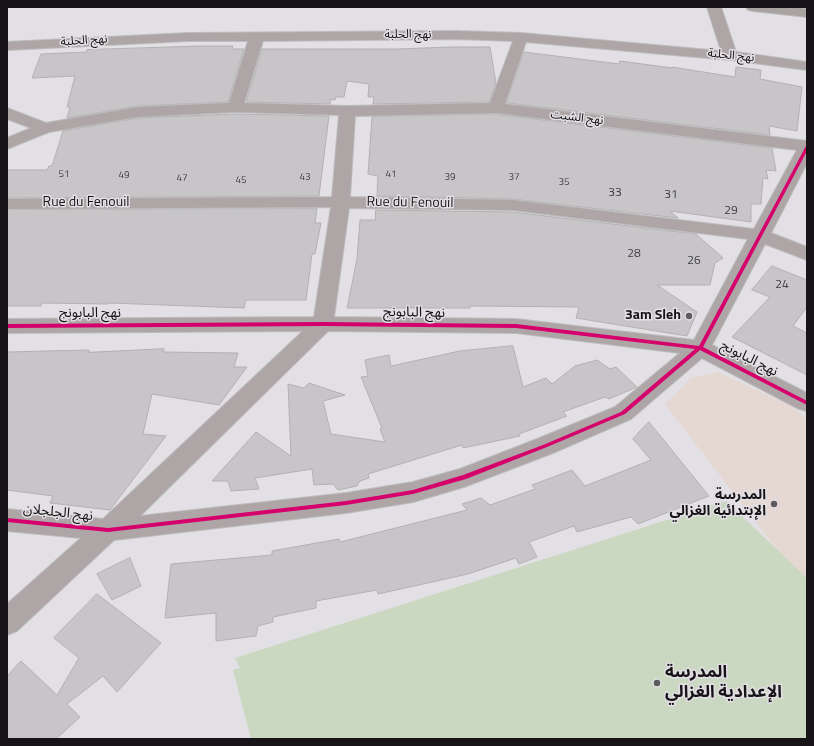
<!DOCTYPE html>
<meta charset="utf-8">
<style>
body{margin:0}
#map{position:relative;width:814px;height:746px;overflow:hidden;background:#e2e0e4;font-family:"Titillium Web",sans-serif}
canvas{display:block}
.frame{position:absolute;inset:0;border:8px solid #161416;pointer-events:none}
</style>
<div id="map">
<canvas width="814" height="746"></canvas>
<div class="frame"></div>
</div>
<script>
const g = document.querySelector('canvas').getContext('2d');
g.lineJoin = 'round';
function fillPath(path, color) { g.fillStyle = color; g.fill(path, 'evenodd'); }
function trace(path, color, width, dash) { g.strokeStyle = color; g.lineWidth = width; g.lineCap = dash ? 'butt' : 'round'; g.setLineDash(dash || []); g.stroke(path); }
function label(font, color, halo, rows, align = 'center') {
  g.font = font + ' "Titillium Web","Noto Sans Arabic",sans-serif'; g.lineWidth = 3; g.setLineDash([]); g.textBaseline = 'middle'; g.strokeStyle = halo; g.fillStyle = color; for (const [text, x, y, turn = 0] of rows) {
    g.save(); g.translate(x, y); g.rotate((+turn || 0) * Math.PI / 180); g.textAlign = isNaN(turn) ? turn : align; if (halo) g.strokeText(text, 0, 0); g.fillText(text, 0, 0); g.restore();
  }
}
fillPath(new Path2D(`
 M718,372L789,405L807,419V589L665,404L691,378Z`), '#e5d8d3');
fillPath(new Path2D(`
 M726,501L807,578V739H251L233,670L240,668L235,658Z`), '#cad8c2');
const building = new Path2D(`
 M200,46H233L232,49H244L228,102L138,106L67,118L70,107H67L75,76L32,78L41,54L87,52V50Z
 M451,47H490L496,83L489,102L373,104L374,97H368L369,84L347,81L344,97H336L335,100L331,99L330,104L246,102L262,49H397Z
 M524,52L619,64L620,61L672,68V67L735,77L736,67L761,70L760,79L802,87L797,131L769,126L770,135L507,103Z
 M235,114L329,116L319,196L7,198V170H47L49,166H52L63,131L138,118Z
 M496,114L501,115L502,117V115L772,148L776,171L766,170L768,179L763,178L761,204H751V222L670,211L678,218L512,199L377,196L378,176L368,174L372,117Z
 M317,209L315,223H321L315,254H312L306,300H246L244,308L109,303L108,304L42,303L41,306H7V210Z
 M376,210L512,212L696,234L723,258L715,263L710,285H657L697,312L687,336L576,318L579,307L470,306V308H347L357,259L360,220H375Z
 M772,266L807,280V307L793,326L807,333V375L732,337L770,297L752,290Z
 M513,346L523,387L546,378L552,384L575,366L597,360L610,369L616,367L637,387L609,399L605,397L563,412L567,416L519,434L520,436L463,448L462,445L368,474L369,478L360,481L357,486L338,490L333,484L314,485L312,469L255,478L259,489L231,491L228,481H212L256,432L291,456L288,384L304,388L309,383L345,395L323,401L331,434L385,442L380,429L382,428L361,377L368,376L365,360L389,355L391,366L460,351Z
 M164,349L163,352L238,353L234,367H247L219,405L152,394L143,434L166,436L110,510L50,503L53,496L7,490V352L89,350V352Z
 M649,422L709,496L638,524L631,517L577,532L574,526L529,542L537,557L519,564L516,558L468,574L378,594L377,590L316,601V608L273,617V622L258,626L256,636L216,641V613L165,618L171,564L272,555V551L339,539L340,542L467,510L462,504L481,498L490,505L535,489L532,485L572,470L585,486L651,460L633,439Z
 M130,558L141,586L112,600L97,574Z
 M97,594L161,643L117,692L103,676L67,704L80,717L56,739H7V676L21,661L57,695L79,658L54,638Z`);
fillPath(building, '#c7c5c8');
trace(building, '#b2b0b2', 1);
const minor = new Path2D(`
 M707,7H721L736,52L807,62V70L730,60L526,42L505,104L807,141V163L771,233L807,247V260L765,244L712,345L807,393V411L799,409L702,358L631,419L553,453L464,487L413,502L346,513L114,540L17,631L7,635V604L81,538L7,531V509L103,519L303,331L7,333V319L314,317L331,207L7,209V199L332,197L339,115L235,112L138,117L49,132L7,149V138L31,128L7,119V108L46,123L138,107L229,103L248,41H188L7,50V42L188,33L456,31L521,33L721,51ZM456,39L513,41L490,103L347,106L244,103L263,41ZM496,113L797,150L754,229L512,200L350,197L355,116ZM349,208L512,210L748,239L694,340L516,319L334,317ZM328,331L516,333L680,353L615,407L537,439L460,469L413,482L346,493L140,516Z`);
const trunk = new Path2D(`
 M746,7H789L807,9V17L753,11L748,10Z`);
trace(minor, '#bdbcbe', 2);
trace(trunk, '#bdbcbe', 2);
fillPath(minor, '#aea6a6');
fillPath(trunk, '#a8a2a0');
fillPath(new Path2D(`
 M806,146H807V151L703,347L807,401V405L700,350L625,414L547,447L466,479L413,494L346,505L108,532L7,522V518L108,528L346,501L413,490L463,475L543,445L621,412L695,349L516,328L323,326L7,328V324L323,322L516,324L699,346Z`), '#d6006c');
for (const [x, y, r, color] of [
 [689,316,4,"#5d5b5e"],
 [774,504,4,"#5d5b5e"],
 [657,683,4,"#5d5b5e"]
]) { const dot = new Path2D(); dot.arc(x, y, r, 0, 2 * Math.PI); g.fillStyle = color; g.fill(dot); trace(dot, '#e3dfe5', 1.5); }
label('10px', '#424042', null, [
 ["51",64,175],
 ["41",391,175],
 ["49",124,176],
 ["43",305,178],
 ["39",450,178],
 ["37",514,178],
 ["47",182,179],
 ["45",241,181],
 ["35",564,183]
]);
label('12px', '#161416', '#e3dfe5', [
 ["نهج الحلبة",408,35],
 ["نهج الحلبة",84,41,-4],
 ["نهج الحلبة",731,56,6],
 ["نهج الشبت",577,118,7]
]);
label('12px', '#424042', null, [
 ["33",615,193],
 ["31",671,195],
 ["29",731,211],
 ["28",634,254],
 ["26",694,261],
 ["24",782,285]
]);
label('14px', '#161416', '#e3dfe5', [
 ["Rue du Fenouil",86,203],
 ["Rue du Fenouil",410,203,1],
 ["نهج البابونج",414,313,1],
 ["نهج البابونج",90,314],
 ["نهج البابونج",749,359,27],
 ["نهج الجلجلان",58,513,6]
]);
label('bold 14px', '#161416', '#e3dfe5', [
 ["3am Sleh",681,316],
 ["المدرسة",766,496],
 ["الإبتدائية الغزالي",766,512]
], 'right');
label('bold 17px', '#161416', '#e3dfe5', [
 ["المدرسة",665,673],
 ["الإعدادية الغزالي",665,693]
], 'left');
</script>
